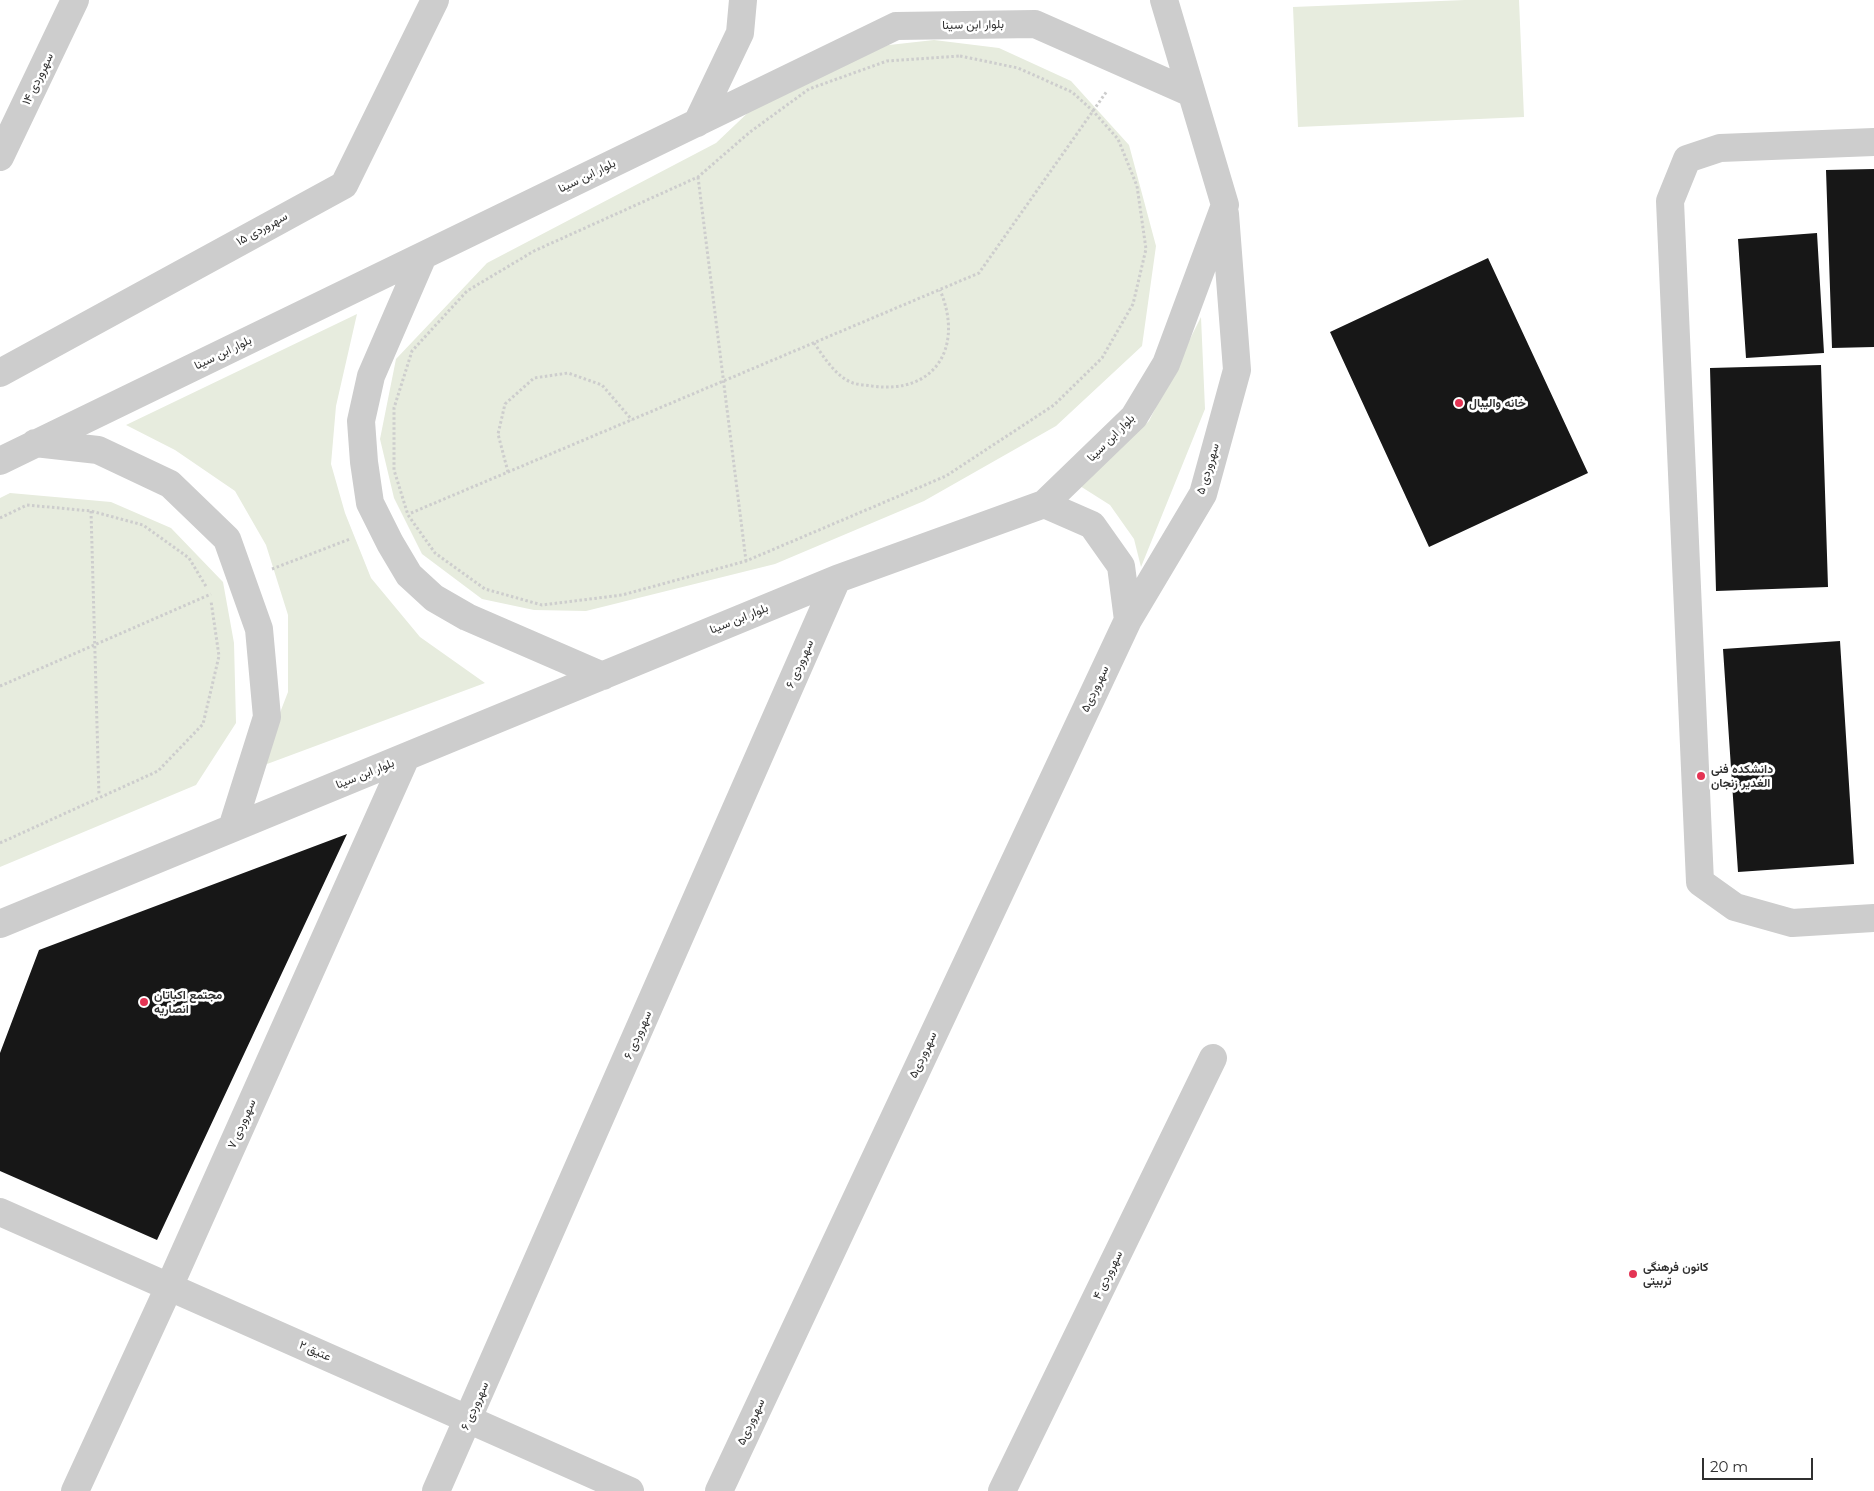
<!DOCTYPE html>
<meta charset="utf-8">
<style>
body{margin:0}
#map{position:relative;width:1874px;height:1491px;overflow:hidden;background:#fff;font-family:Montserrat,sans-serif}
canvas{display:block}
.scale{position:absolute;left:1702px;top:1458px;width:111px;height:22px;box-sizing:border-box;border:2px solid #303030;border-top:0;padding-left:6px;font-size:15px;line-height:18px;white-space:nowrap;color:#303030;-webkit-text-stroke:4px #fff;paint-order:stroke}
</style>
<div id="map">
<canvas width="1874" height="1491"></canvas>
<div class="scale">20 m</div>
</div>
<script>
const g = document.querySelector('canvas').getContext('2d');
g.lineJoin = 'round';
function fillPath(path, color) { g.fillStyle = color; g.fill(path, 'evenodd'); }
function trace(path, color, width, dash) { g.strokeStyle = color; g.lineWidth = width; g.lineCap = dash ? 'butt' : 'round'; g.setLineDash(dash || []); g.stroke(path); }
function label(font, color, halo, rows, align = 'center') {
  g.font = font + ' Montserrat,Vazirmatn,sans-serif'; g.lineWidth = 5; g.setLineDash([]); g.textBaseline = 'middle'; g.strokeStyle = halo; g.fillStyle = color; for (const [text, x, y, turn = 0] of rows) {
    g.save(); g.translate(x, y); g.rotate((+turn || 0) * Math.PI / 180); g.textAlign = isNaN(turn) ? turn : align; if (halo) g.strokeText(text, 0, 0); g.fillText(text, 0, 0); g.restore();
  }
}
fillPath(new Path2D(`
 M1465,0H1519L1524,117L1298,127L1293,7Z
 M934,40L999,48L1071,81L1129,145L1156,246L1142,346L1056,426L924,501L775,564L586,611L534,610L482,599L422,554L394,498L380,439L396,359L487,263L716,143L756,105L871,47Z
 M357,314L336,406L331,464L345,513L371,578L420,637L485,683L259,767L288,692V615L266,545L235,491L175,450L126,425Z
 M1201,317L1205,409L1141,567L1134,539L1110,505L1080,486L1149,421Z
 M10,493L111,502L171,528L223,582L234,643L236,723L196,785L0,867V498Z`), '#e7ecde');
fillPath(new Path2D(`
 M1874,169V347L1832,348L1826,170Z
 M1817,233L1824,353L1746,358L1738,239Z
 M1488,258L1588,473L1429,547L1330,332Z
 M1821,365L1828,587L1716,591L1710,368Z
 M1840,641L1854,864L1738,872L1723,649Z
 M347,834L157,1240L0,1171V1053L39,950Z`), '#171717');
trace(new Path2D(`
 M960,56L1018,68L1072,92L1093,111L1118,139L1137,186L1146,249L1133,304L1102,358L1054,405L946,476L746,561L622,595L542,605L485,589L435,553L408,515L394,470V408L412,351L467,291L534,251L698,177L750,132L809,89L887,61Z
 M698,177L746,561
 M814,343C824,357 836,377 853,383C859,385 866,385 872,386C936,395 964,346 940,290
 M508,472L498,434L505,404L534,378L568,373L602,385L632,420
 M91,511L99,796
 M411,513L979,273L1107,91
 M0,518L27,505L91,511L143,525L189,558L207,588
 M272,569L350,539
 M0,686L211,594
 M0,843L158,771L203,724L219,656L211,601`), '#cdcdcd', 3, [2.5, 2.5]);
trace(new Path2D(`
 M697,123L740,33L743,0
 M1874,142L1720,148L1687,159L1670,201L1700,882L1735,907L1792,923L1874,918
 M0,157L75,0
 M423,256L371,376L361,421L364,462L370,503L390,543L409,575L434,598L467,617L603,676
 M0,373L344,185L435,0
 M35,443L98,450L170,484L227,539L259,629L267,717L232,828
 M0,461L896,26L1035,24L1191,93
 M1044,504L1092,525L1121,566L1128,620
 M0,924L837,579L1044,504L1134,417L1166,364L1225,205L1164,0
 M0,1212L630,1491
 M75,1491L169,1287L406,757
 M436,1491L837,579
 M719,1491L1128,620L1203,494L1237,370L1225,214
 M1002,1491L1213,1058`), '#cdcdcd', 28);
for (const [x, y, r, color] of [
 [1459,403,5,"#e43454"],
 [1701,776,5,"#e43454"],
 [144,1002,5,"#e43454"],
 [1633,1274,5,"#e43454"]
]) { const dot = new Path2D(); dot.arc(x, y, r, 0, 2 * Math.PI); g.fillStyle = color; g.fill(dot); trace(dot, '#fff', 2); }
label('12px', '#303030', '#fff', [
 ["بلوار ابن سینا",973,25,-1],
 ["سهروردی ۱۴",38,79,-64],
 ["بلوار ابن سینا",587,176,-26],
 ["سهروردی ۱۵",262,229,-29],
 ["بلوار ابن سینا",223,353,-26],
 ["بلوار ابن سینا",1111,438,-45],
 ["سهروردی ۵",1208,469,-73],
 ["بلوار ابن سینا",739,619,-22],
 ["سهروردی ۶",800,664,-66],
 ["سهروردی۵",1095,689,-65],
 ["بلوار ابن سینا",365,774,-22],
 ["سهروردی ۶",638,1035,-66],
 ["سهروردی۵",923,1055,-65],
 ["سهروردی ۷",242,1124,-66],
 ["سهروردی ۴",1108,1275,-64],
 ["عتیق ۲",315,1351,24],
 ["سهروردی ۶",475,1406,-66],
 ["سهروردی۵",751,1422,-65]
]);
label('bold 12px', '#303030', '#fff', [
 ["خانه والیبال",1469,403],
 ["دانشکده فنی",1711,769],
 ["الغدیر زنجان",1711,783],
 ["مجتمع اکباتان",154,995],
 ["انصاریه",154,1009],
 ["کانون فرهنگی",1643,1267],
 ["تربیتی",1643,1281]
], 'left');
</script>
